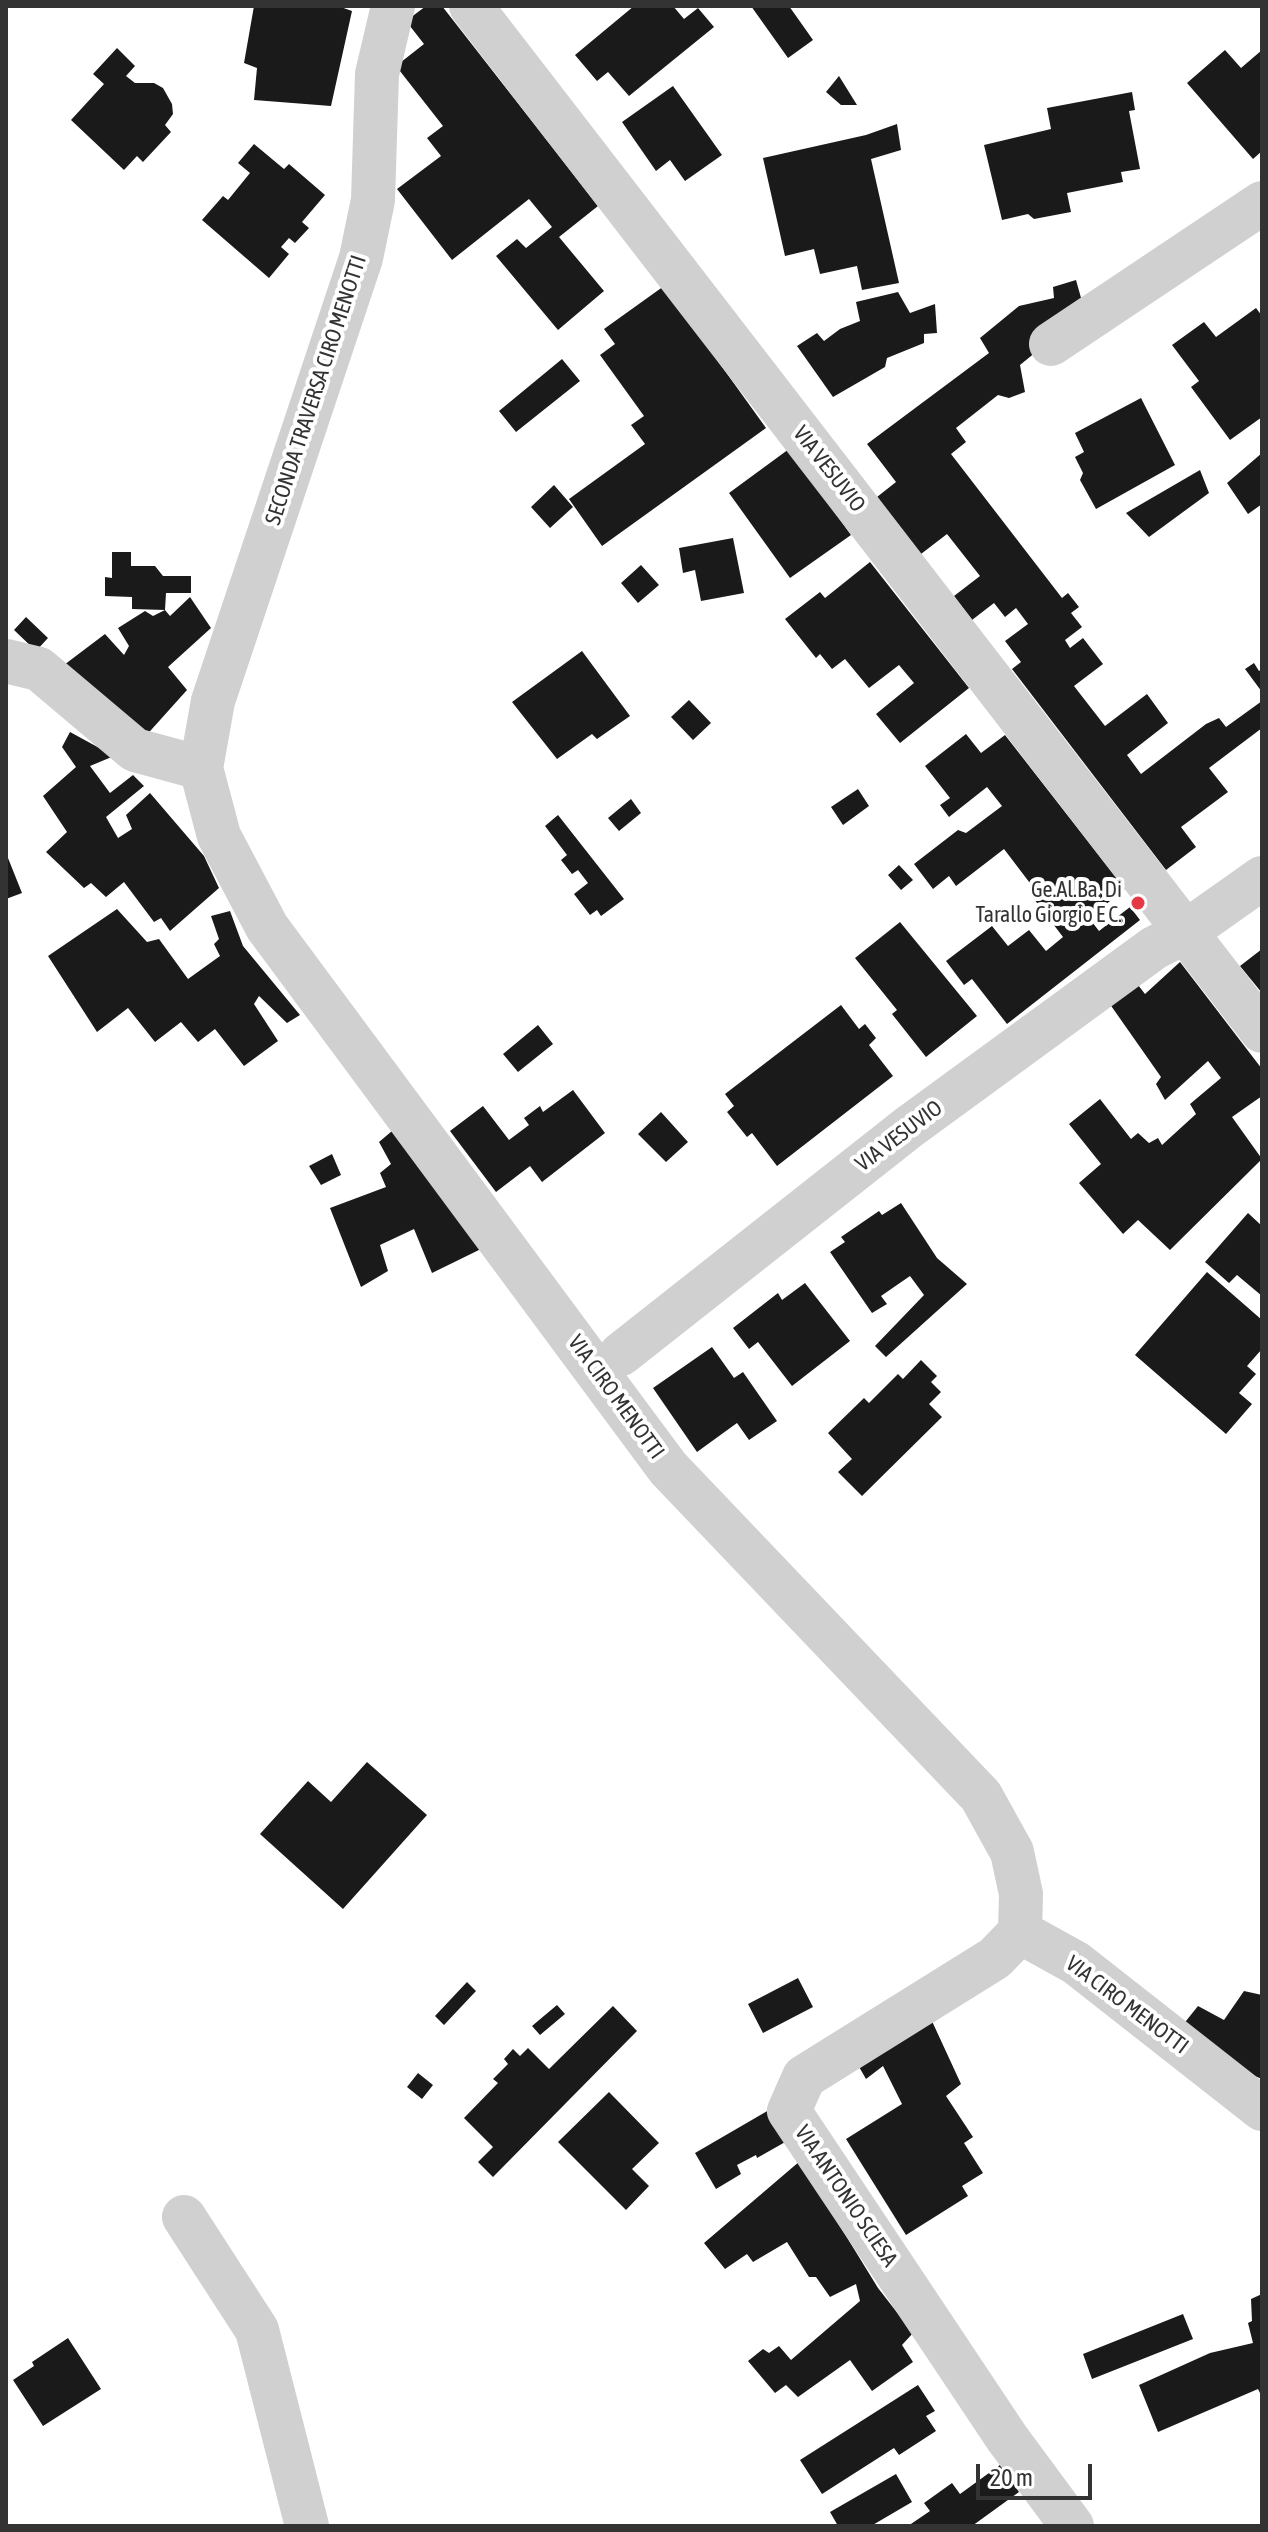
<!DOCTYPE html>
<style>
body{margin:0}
#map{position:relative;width:1268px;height:2532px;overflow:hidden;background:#fff;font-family:"Asap Condensed",sans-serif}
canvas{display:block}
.frame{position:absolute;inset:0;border:8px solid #333;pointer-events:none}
.scale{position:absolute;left:976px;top:2464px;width:116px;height:36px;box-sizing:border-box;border:4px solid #333;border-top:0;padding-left:10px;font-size:24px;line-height:28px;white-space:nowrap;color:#333;-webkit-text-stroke:6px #fff;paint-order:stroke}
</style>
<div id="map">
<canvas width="1268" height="2532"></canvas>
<div class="frame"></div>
<div class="scale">20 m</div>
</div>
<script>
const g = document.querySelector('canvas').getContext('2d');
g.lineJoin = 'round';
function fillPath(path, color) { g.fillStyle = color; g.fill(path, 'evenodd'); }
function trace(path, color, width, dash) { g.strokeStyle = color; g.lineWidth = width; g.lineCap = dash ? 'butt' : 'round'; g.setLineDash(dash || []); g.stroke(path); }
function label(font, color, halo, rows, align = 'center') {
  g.font = font + ' "Asap Condensed",sans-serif'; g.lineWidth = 8; g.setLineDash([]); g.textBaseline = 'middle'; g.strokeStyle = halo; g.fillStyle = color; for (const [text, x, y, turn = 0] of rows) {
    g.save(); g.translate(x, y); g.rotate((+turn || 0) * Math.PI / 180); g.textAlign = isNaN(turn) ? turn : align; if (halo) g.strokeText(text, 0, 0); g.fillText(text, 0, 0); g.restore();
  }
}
fillPath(new Path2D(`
 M254,6H338L352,11L331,106L254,100L257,68L244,63Z
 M426,6H442L598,206L559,237L604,291L558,330L496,256L517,239L526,248L552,227L529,199L452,260L397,189L441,156L427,138L443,126L396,66L424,44L406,21Z
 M634,6H673L684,19L698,8L714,27L629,96L608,72L597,81L575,55Z
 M751,6H789L813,40L788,58Z
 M117,48L135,66L126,76L135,83H154L163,88L172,104L173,114L165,125L171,132L143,162L137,156L124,170L71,120L104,84L93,74Z
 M1225,50L1241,68L1262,50V151L1253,159L1187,83Z
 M839,76L857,105H841L826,92Z
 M673,86L722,155L685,181L670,160L656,171L622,122Z
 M1132,92L1135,110L1129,111L1140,169L1121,172L1123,182L1067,193L1071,212L1034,219L1028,214L1002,220L984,145L1051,129L1047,108Z
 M897,124L901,150L871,159L899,283L862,290L857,266L820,274L814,249L785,256L763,158L866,135Z
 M254,144L284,169L289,164L325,195L302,222L309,228L295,243L289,238L281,247L289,254L269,278L202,220L223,196L228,200L250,173L238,163Z
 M1076,280L1085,312L1020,365L1025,392L1009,398L998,395L956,428L966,442L951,454L1062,598L1068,593L1079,607L1071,613L1082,627L1065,640L1070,648L1083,638L1103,664L1074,686L1105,726L1147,694L1168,723L1127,755L1141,774L1206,724L1219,718L1226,727L1262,701V728L1209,768L1228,792L1181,827L1196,847L1166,870L1012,669L1021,662L1005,641L1028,624L1016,608L1005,617L994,603L972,620L954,596L980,576L947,534L921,554L877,497L896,482L867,444L989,353L980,338L1019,306L1054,298L1053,287Z
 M664,286L766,428L602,546L569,499L645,444L631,425L644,416L600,355L615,344L604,329Z
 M898,292L910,313L935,304L937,333L924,334V343L887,358L885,367L833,397L797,346L817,333L824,341L840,329L860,321L856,302Z
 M1256,308L1262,316V417L1230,440L1191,387L1199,381L1172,345L1204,322L1216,337Z
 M562,359L580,381L516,432L499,411Z
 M1141,398L1175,465L1096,509L1080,480L1083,473L1075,457L1084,452L1075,433Z
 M789,449L851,535L790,578L729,493Z
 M1262,453V504L1248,514L1227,483Z
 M1200,470L1209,493L1149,537L1126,513Z
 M554,485L573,507L550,528L531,507Z
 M733,538L744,593L701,601L695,570L683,573L679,548Z
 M112,552H131V566H155L163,576H191V593H166L165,610L132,609V597L105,596V577L112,578Z
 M870,562L969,688L900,743L876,714L914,683L899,665L869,688L845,659L832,669L820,654L816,658L785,619L820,592L825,598Z
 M641,565L659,585L638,603L621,583Z
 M190,597L211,628L168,667L187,690L143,739L64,665L105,634L124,655L129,646L118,628L145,611L153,616L165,610L170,616Z
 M26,617L48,638L36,651L14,630Z
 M582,651L630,716L597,739L592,734L557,759L512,702Z
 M1254,663L1259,671L1262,669V692L1245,669Z
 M689,700L711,723L693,740L671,717Z
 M70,732L114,756L90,766L110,793L133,775L144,786L106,817L118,838L132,829L126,815L150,793L204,856L219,888L170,931L161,918L154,922L124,882L106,897L91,883L84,888L46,852L67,832L43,796L76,767L62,747Z
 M966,734L981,753L1005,735L1125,889L1089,918L1099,931L1130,907L1140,920L1007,1024L972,979L964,985L946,961L992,926L1008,946L1029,930L1046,951L1063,937L1034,899L1039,895L1004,849L956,886L949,876L933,889L914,864L958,830L966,833L1002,806L987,787L949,817L940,805L950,798L925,766Z
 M858,789L869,806L843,825L831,807Z
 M631,799L641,813L619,831L608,818Z
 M558,815L624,899L601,916L597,910L590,915L574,894L588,883L578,870L572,874L561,860L567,855L545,826Z
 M6,853L22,893L6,899Z
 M899,865L913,880L901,890L888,875Z
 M117,909L147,942L159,939L188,979L220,956L214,944L219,939L211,916L230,911L243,946L300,1015L287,1023L259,996L254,1004L278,1041L244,1066L215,1029L198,1042L181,1022L155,1042L128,1008L97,1032L48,956Z
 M900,922L977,1016L926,1057L892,1014L897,1010L855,958Z
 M1262,949V993L1240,966Z
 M1180,962L1262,1069V1096L1232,1117L1262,1159L1170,1250L1138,1220L1123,1234L1079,1183L1101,1164L1069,1124L1100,1099L1131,1139L1138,1133L1149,1143L1158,1138L1162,1145L1196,1114L1190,1104L1221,1078L1208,1061L1165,1100L1156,1084L1161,1077L1107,1000L1135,981L1145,994Z
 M841,1005L859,1029L865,1024L876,1038L869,1045L893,1076L777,1166L752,1133L747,1137L727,1112L734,1106L725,1094Z
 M538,1025L553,1044L518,1072L503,1054Z
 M573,1090L605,1133L542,1182L530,1166L496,1192L450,1131L483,1106L509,1140L529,1125L524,1118L540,1106L543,1112Z
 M661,1112L688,1142L666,1162L638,1134Z
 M392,1131L483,1248L432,1273L414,1229L380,1245L388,1271L361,1287L330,1208L386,1187L380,1173L391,1164L379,1142Z
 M332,1154L341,1175L321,1185L309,1166Z
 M901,1203L937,1258L967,1284L886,1357L875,1346L924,1295L910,1276L881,1296L887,1304L872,1313L830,1252L845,1242L841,1237L879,1211L882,1215Z
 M1248,1213L1262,1226V1296L1237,1275L1229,1283L1205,1262Z
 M1207,1272L1262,1320V1349L1247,1366L1256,1374L1239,1393L1252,1404L1226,1434L1135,1355Z
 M805,1283L850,1341L792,1386L758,1342L749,1349L733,1328L778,1293L782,1300Z
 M712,1347L734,1378L743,1372L777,1421L749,1440L737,1423L697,1452L653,1388Z
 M921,1360L937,1376L931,1382L941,1392L929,1404L942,1417L862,1496L838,1472L852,1459L828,1433L864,1398L869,1403L898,1374L903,1379Z
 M367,1762L427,1815L343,1909L260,1834L308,1781L331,1802Z
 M798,1978L813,2007L763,2033L748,2004Z
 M467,1982L476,1991L444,2025L435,2016Z
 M1244,1991L1262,1995V2079L1218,2061L1178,2031L1198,2006L1224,2020Z
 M557,2005L565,2014L540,2035L532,2026Z
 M613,2006L637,2031L493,2177L478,2162L493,2147L464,2118L498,2083L493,2079L508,2064L504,2059L513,2049L520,2056L528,2048L549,2069Z
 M931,2019L961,2084L946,2096L973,2137L964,2143L983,2173L962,2186L968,2196L906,2235L846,2139L902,2104L883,2066L866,2079L854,2058Z
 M418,2073L433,2085L422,2099L407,2087Z
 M609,2092L659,2143L632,2169L649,2186L626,2210L558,2142Z
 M769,2110L787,2141L757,2158L756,2155L737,2165L741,2174L716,2189L695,2153Z
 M800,2161L878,2288L913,2333L902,2345L913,2362L872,2391L850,2360L798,2397L786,2385L775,2393L748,2361L763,2349L769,2353L779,2346L791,2360L860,2301L856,2284L830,2297L816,2277H809L787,2242L753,2262L747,2254L725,2269L704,2243Z
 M1262,2294V2397L1258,2389L1158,2432L1139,2385L1210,2353L1253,2343L1248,2323L1252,2321L1251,2299Z
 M1183,2314L1193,2339L1092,2379L1083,2354Z
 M68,2338L101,2389L43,2426L13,2380L34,2366L32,2362Z
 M918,2385L935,2411L926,2416L936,2431L899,2455L894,2448L822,2494L800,2460Z
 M1000,2465L1019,2492L972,2526H908L930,2511L924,2503L952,2483L960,2494Z
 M896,2474L912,2502L871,2526H838L830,2512Z`), '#1a1a1a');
trace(new Path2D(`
 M393,6L377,74L373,200L361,258L213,701L201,768L219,836L267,927L668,1468L981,1796L1012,1852L1021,1894L1020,1932
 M471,6L1262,1031
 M1051,344L1262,203
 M6,661L39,669L135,750L201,768
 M621,1354L909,1127L1154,948L1187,931L1262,878
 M1020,1932L995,1958L804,2077L789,2111L1007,2438L1072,2526
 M1020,1932L1076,1963L1262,2109
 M184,2217L257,2330L307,2526`), '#d0d0d0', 44);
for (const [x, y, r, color] of [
 [1138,903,8,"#e63946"]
]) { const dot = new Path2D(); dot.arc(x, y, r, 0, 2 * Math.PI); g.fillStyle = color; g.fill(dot); trace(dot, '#fff', 3); }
label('22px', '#333', '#fff', [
 ["SECONDA TRAVERSA CIRO MENOTTI",316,390,-72],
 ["VIA VESUVIO",829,469,52],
 ["VIA VESUVIO",899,1136,-37],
 ["VIA CIRO MENOTTI",616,1397,54],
 ["VIA CIRO MENOTTI",1127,2005,37],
 ["VIA ANTONIO SCIESA",846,2196,56]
]);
label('22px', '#333', '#fff', [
 ["Ge.Al.Ba. Di",1122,890],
 ["Tarallo Giorgio E C.",1122,915]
], 'right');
</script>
